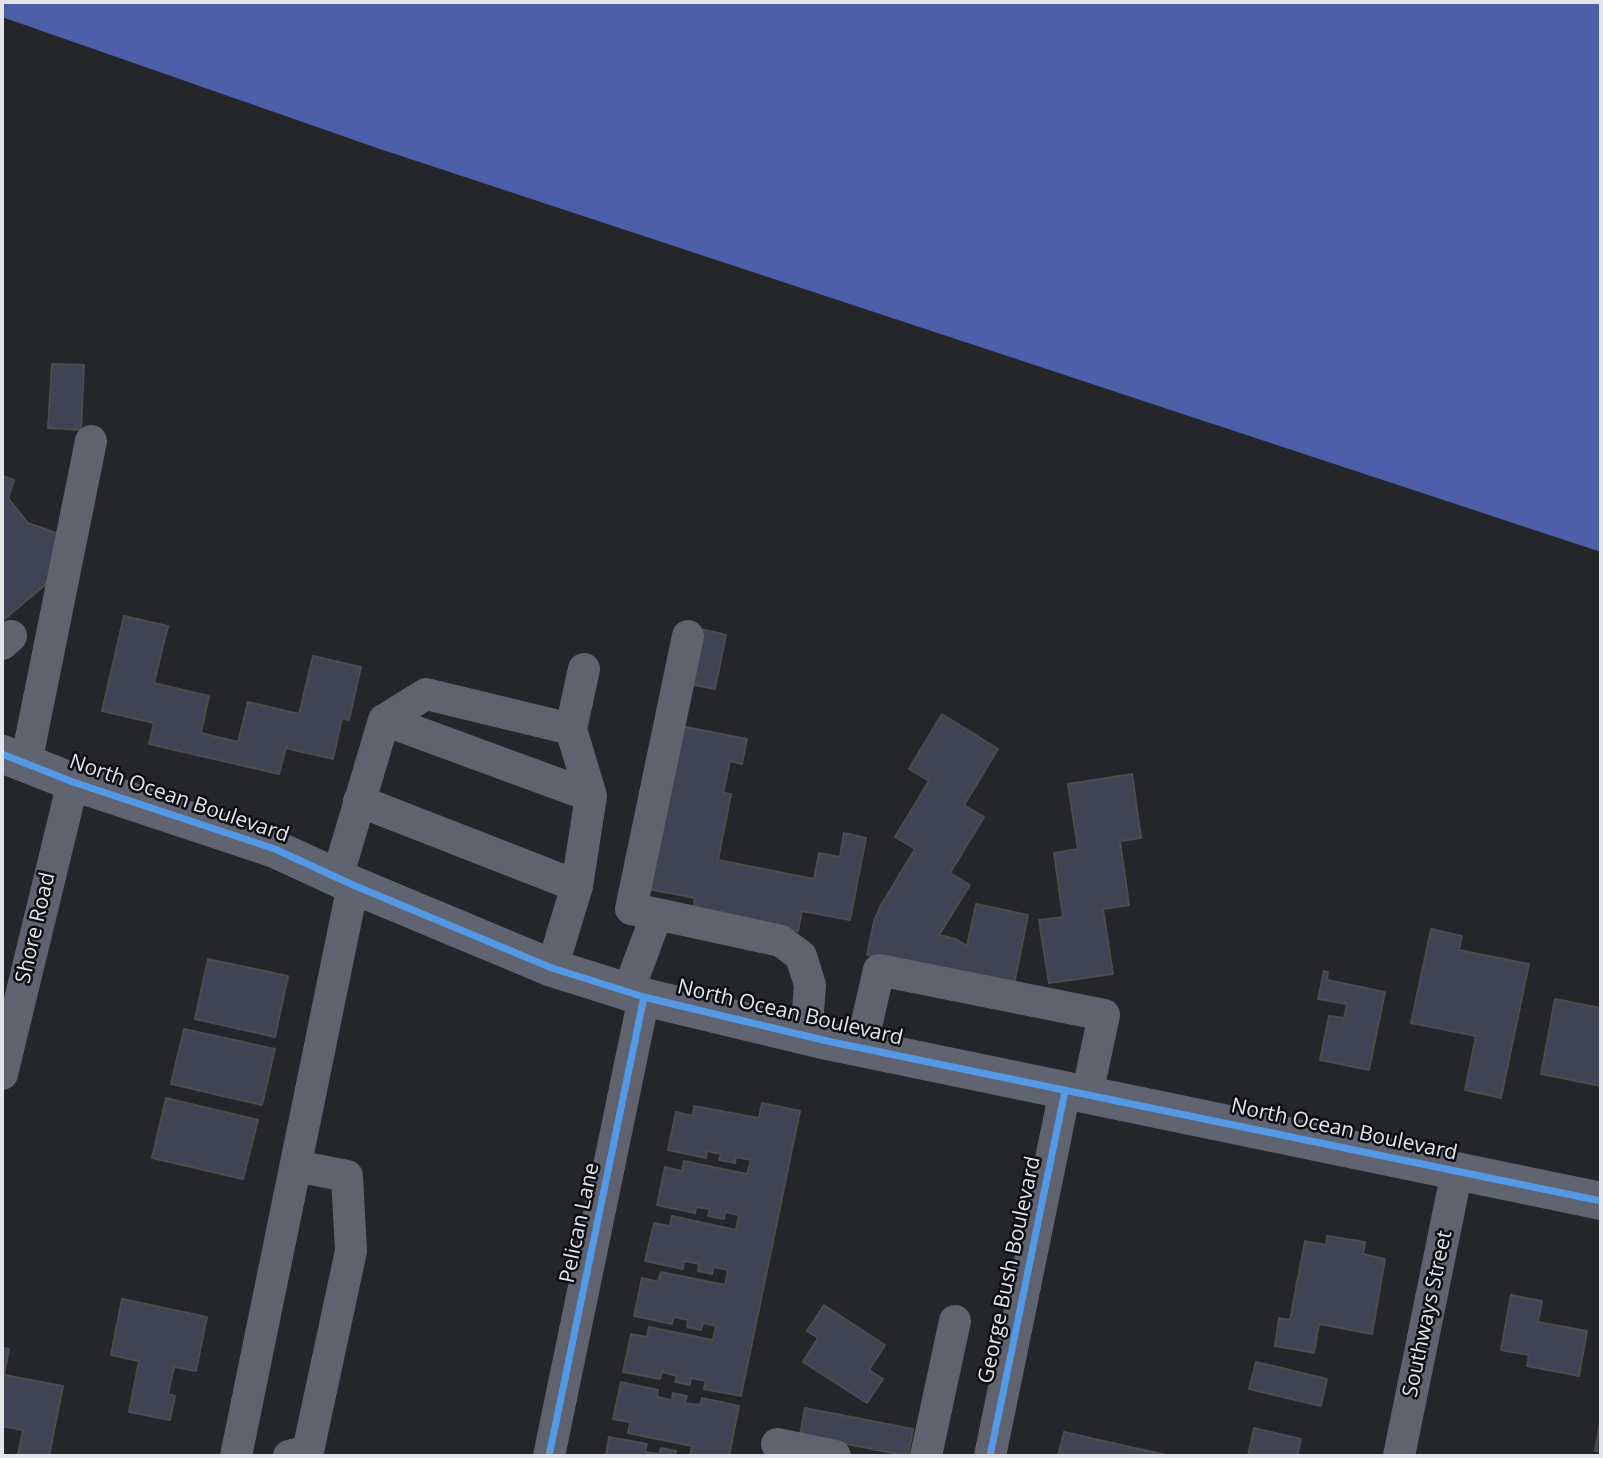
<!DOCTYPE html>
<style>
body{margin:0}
#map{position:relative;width:1603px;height:1458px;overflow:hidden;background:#25262a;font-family:"Open Sans",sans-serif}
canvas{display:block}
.frame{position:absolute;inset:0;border:4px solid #e3e5ea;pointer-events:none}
</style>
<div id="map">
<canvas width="1603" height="1458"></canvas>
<div class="frame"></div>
</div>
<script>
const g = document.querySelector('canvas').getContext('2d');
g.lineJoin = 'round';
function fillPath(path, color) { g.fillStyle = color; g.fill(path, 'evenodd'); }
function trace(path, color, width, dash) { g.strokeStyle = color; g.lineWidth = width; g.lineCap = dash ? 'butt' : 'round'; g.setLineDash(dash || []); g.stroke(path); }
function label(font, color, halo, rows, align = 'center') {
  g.font = font + ' "Open Sans",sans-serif'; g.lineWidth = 5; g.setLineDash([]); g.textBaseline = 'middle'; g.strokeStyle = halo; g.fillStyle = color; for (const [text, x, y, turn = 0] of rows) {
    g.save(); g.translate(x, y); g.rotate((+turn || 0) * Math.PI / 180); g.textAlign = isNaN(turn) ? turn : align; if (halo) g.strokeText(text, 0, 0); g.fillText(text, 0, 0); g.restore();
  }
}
fillPath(new Path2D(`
 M2,2H1601V552L377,148L2,17Z`), '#4c5fa8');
const building = new Path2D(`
 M52,364L84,365L81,430L48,428Z
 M2,476L14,480L8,498L28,523L62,535L45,585L2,621Z
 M124,616L168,626L154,683L209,696L201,733L238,742L248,702L299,714L313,656L361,667L349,720L342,718L333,759L286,748L279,774L149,744L154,723L102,711Z
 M700,629L726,635L715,689L688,684Z
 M942,714L998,749L964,805L984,817L950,873L970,885L939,935L956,939L967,946L976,904L1028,915L1014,985L867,955L874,921L881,905L915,849L895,837L929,781L909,769Z
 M681,726L747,739L742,764L730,761L723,793L731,794L718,860L814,879L819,853L840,857L844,833L866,838L850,920L802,911L798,931L693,910L695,898L648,889Z
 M1132,774L1141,838L1120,841L1129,905L1103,909L1113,974L1049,983L1039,920L1063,917L1054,853L1078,849L1068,784Z
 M1431,929L1462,936L1459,950L1529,964L1501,1098L1465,1090L1476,1036L1411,1023Z
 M208,959L288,976L275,1037L195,1019Z
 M1324,971L1328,972L1327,980L1385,992L1369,1070L1320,1060L1329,1016L1344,1018L1347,1004L1318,999Z
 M1555,999L1601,1008V1086L1541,1074Z
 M184,1029L275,1049L262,1105L171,1084Z
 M166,1098L258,1120L243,1179L152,1158Z
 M762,1103L800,1111L741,1396L704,1389L706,1381L691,1378L690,1385L675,1382L677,1376L662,1372L660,1379L623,1372L631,1334L647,1337L649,1327L713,1340L716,1326L703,1323L701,1330L687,1327L688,1320L674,1317L672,1324L634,1316L642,1278L658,1282L661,1272L725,1285L728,1270L713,1267L712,1274L698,1271L699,1264L684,1261L683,1269L645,1261L654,1223L670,1226L672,1216L736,1230L739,1215L725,1212L724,1219L708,1216L710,1209L696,1207L695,1213L657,1205L665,1167L682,1171L684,1161L747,1174L751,1160L736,1157L735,1163L719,1160L721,1154L707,1151L706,1158L668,1150L676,1112L693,1116L694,1106L759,1118Z
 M1327,1236L1365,1242L1363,1254L1385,1259L1372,1334L1319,1324L1314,1353L1275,1346L1279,1318L1290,1320L1305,1241L1326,1245Z
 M1511,1295L1542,1301L1538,1322L1587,1331L1579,1376L1527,1366L1529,1355L1501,1350Z
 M122,1299L207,1317L196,1371L174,1367L168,1394L175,1396L170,1420L129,1412L139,1361L111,1355Z
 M824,1305L885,1345L869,1370L883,1379L867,1403L803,1362L818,1338L807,1331Z
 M2,1348L9,1349L4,1375L63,1386L49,1456H30L18,1454L23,1430L2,1426Z
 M1256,1362L1327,1379L1321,1406L1249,1389Z
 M621,1382L658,1390L657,1397L672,1400L673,1393L687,1396L685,1403L700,1405L702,1398L739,1406L729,1456H690L692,1446L628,1433L630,1422L613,1419Z
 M805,1408L913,1429L908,1456L800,1435Z
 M1601,1418V1452L1595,1451Z
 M1254,1428L1301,1439L1297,1456H1248Z
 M1064,1432L1170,1456H1058Z
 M609,1437L647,1444L645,1452L659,1454L661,1448L676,1451L675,1456H606Z`);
fillPath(building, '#3f4353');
trace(building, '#4c4c4f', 2);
trace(new Path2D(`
 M2,644L11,636
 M584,669L571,729L591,796
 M384,720L591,796L577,886L552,968
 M26,763L91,441
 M359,801L577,886
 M337,878L384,720L426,694L571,729
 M657,914L631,909L688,636
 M628,992L657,914L781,941L801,956L810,985L806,1036
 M861,1048L879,970L1104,1015L1087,1095
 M2,1074L73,782
 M777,1444L835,1456
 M236,1456L353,885
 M289,1456L308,1451L351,1251L347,1176L296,1166
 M549,1456L644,997
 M926,1456L955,1321
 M990,1456L1065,1091
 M1399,1456L1457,1171`), '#60636e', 32);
trace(new Path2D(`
 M2,754L73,782L275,849L353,885L552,968L644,997L827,1041L1601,1201`), '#606471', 38);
trace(new Path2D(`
 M2,754L73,782L275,849L353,885L552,968L644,997L827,1041L1601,1201
 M549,1456L644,997
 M990,1456L1065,1091`), '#5399e6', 7);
label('21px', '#e3e5ea', '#0d0e11', [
 ["North Ocean Boulevard",179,799,19],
 ["Shore Road",36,928,-77],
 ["North Ocean Boulevard",790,1013,13],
 ["North Ocean Boulevard",1344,1130,12],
 ["Pelican Lane",580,1223,-78],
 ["George Bush Boulevard",1010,1270,-78],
 ["Southways Street",1428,1314,-78]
]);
</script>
